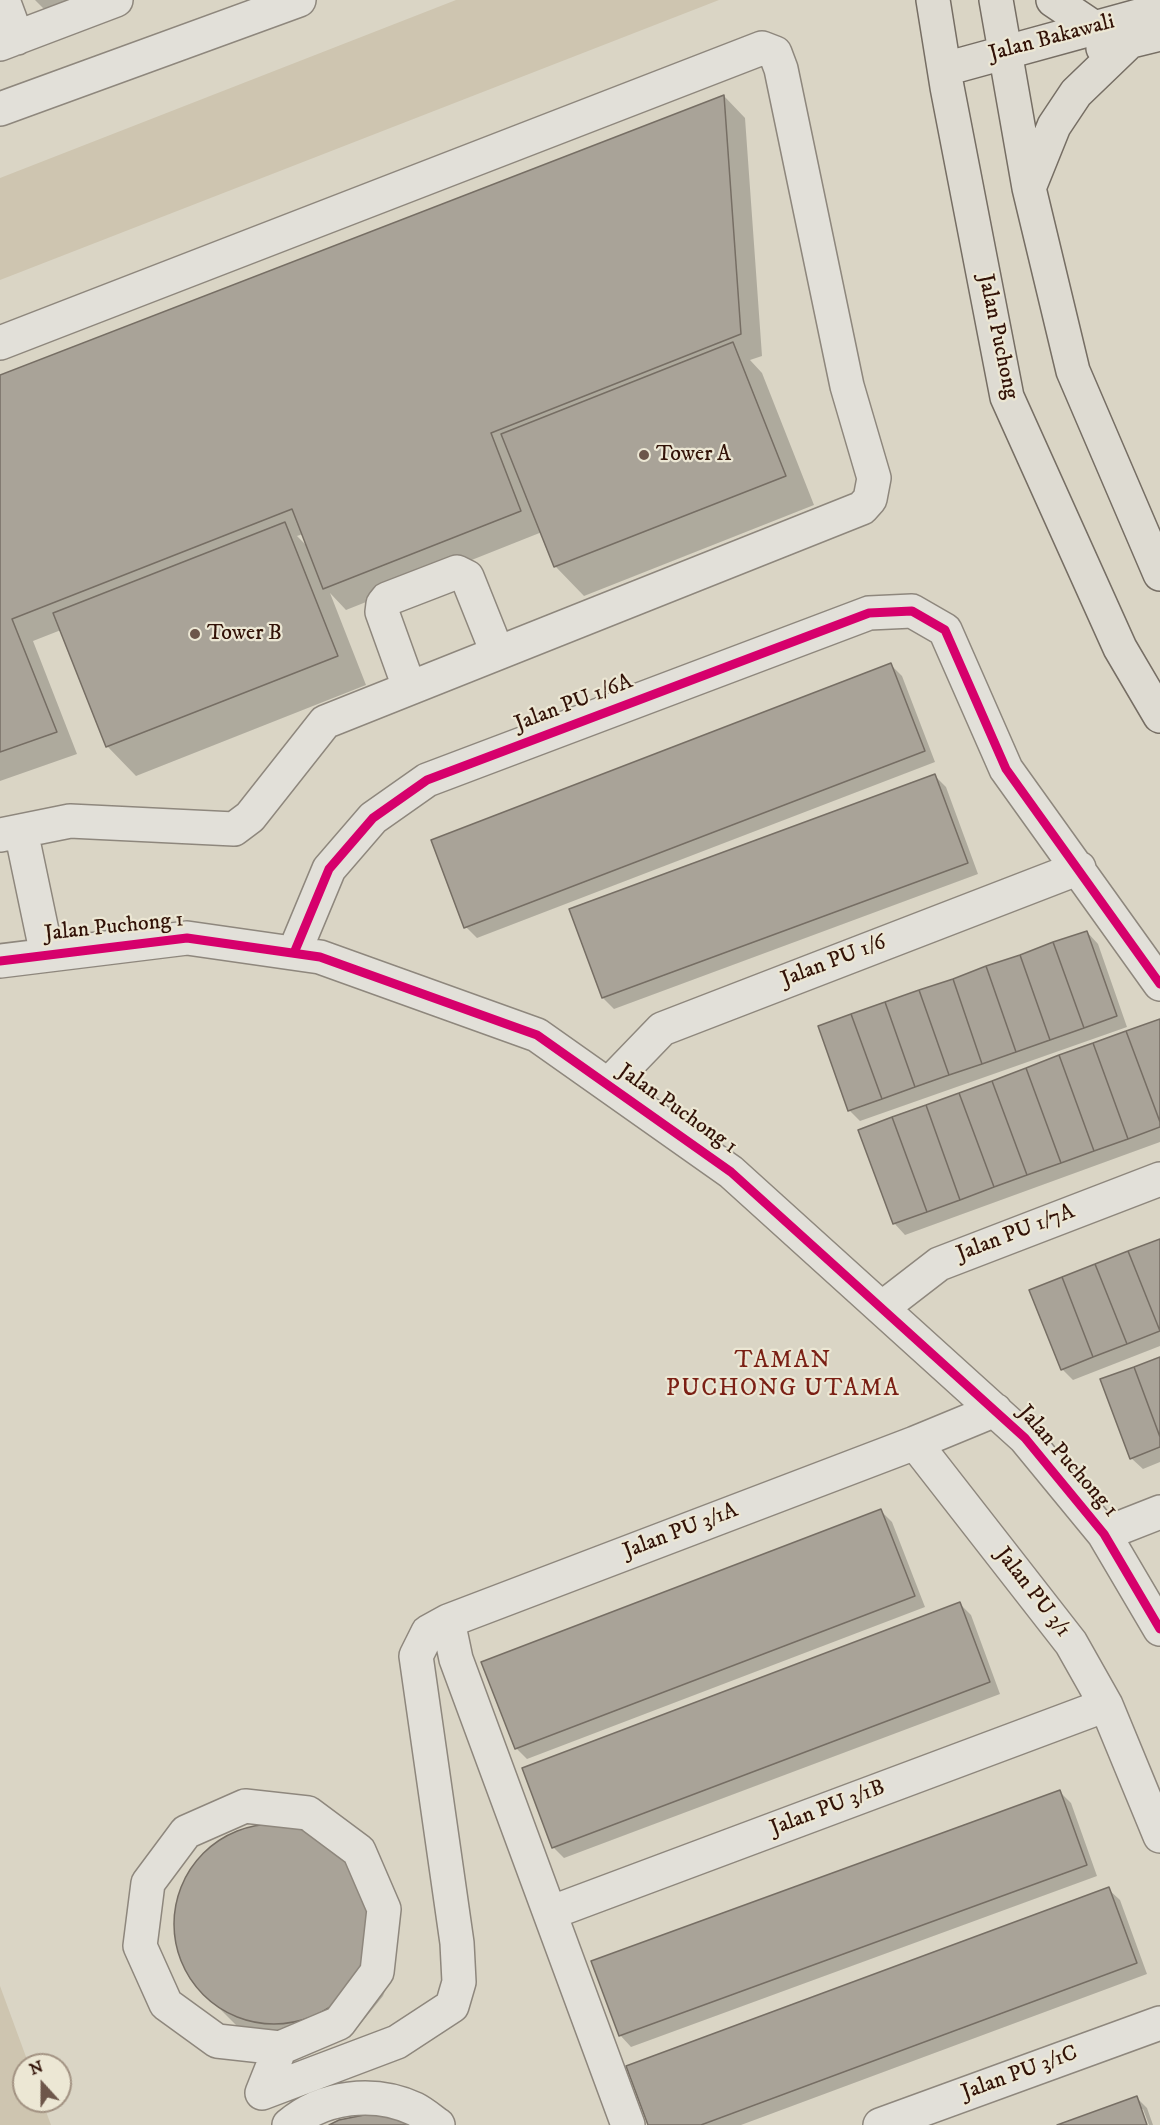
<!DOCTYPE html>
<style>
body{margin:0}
#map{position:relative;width:1160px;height:2125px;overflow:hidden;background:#dad5c5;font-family:"IM FELL DW Pica",serif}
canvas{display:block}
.north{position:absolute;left:12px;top:2053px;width:60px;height:60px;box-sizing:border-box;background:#ece7d4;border:2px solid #a29282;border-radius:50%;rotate:339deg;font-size:16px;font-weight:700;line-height:24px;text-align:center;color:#321207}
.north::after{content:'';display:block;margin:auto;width:21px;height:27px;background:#6d564a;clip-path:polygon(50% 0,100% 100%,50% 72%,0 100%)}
</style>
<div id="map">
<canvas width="1160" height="2125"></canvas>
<div class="north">N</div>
</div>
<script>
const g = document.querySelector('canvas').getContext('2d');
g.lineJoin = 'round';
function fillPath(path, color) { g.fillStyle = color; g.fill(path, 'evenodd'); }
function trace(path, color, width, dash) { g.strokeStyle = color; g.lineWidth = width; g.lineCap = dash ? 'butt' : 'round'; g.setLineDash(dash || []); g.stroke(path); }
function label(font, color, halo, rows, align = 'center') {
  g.font = font + ' "IM FELL DW Pica",serif'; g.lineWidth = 4.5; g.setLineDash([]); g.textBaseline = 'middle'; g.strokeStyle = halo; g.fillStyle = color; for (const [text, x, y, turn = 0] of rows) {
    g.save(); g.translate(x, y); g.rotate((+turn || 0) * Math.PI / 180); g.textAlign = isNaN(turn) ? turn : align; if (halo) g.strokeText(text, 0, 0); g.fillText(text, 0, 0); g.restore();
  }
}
fillPath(new Path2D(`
 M456,0H719L0,280V178Z
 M0,1986L29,2065H24V2101H42L51,2125H0Z`), '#cec5b0');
fillPath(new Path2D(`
 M35,0H75L46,11Z
 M724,96L745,118L762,356L750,360L762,373L814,505L584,596L555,566L542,532L346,610L330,593L366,685L136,776L107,746L61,630L33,641L77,754L0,781V377ZM303,534L309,548L297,536Z
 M891,665L902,676L935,762L477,938L466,927Z
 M934,775L946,787L978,874L614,1009L603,998L571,910Z
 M1087,932L1098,944L1127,1027L860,1121L849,1110Z
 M1160,1021V1142L905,1235L894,1223Z
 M1160,1240V1346L1073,1380L1062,1369Z
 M1160,1359V1462L1143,1469L1131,1458Z
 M881,1511L892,1522L925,1607L527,1759L516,1748Z
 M960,1604L971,1615L1000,1694L564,1858L553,1847Z
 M1060,1792L1071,1803L1097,1876L631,2047L620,2035Z
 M284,1824L316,1833L344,1851L396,1932L395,1965L383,1996L362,2022L333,2039L239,2028L194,1983L179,1954L175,1922L181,1891L196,1862L220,1841L251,1827Z
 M1108,1889L1120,1900L1147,1974L741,2125H650Z
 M1136,2097L1147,2108L1153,2125H1149L1143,2109H1140L1146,2125H1061Z`), '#0003');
const building = new Path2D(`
 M724,95L741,334L491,433L521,511L323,589L292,509L12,619L57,732L0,752V375Z
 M733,342L786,476L554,567L501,434Z
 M285,522L338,656L106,747L53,613Z
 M891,663L925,751L464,928L431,840Z
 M935,774L968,863L602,998L569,909Z
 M1087,931L1117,1016L1084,1028L1053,942Z
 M1053,942L1084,1028L1050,1040L1020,955Z
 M1020,955L1050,1040L1016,1052L986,966Z
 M986,966L1016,1052L982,1064L953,979Z
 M953,979L982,1064L949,1075L919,990Z
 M919,990L949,1075L915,1087L885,1002Z
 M885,1002L915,1087L882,1099L851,1014Z
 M851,1014L882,1099L848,1111L818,1026Z
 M1160,1019V1122L1126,1031Z
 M1126,1031L1160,1122V1127L1128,1139L1093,1043Z
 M1093,1043L1128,1139L1094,1151L1059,1055Z
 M1059,1055L1094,1151L1061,1163L1026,1068Z
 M1026,1068L1061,1163L1027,1175L992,1081Z
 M992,1081L1027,1175L994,1187L959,1093Z
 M959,1093L994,1187L960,1200L926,1105Z
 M926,1105L960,1200L927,1212L892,1117Z
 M892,1117L927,1212L893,1224L858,1130Z
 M1160,1239V1331L1128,1251Z
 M1128,1251L1160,1331L1127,1344L1095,1264Z
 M1095,1264L1127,1344L1093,1357L1062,1277Z
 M1062,1277L1093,1357L1061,1370L1029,1290Z
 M1160,1357V1437L1134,1367Z
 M1134,1367L1160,1437V1447L1130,1459L1100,1379Z
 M881,1509L915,1596L515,1749L481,1662Z
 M960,1602L990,1682L552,1848L522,1768Z
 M1060,1790L1087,1865L619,2036L591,1961Z
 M174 1924a100 100 0 1 1 200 0a100 100 0 1 1-200 0Z
 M1109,1887L1137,1963L701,2125H648L626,2066Z
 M1137,2096L1147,2125H1057Z
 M369,2114L400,2117L418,2125H329L339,2120Z`);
fillPath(building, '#a9a398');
trace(building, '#766e64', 1.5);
const minor = new Path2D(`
 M3,0L17,38
 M0,44L116,0
 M0,109L299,0
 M0,343L762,48L775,53L781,69L847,386L874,478L870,499L862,508L325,722L250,817L234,829L70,821L0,835
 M409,687L382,612L383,604L387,599L457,572L467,577L497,652
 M21,831L47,955
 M294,953L329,869L373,818L427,780L869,613L912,611L945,630L1006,769L1160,984
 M0,961L187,938L320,957L537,1035L731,1172L1025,1438L1104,1534L1160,1629
 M608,1085L662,1029L1079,868
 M882,1308L939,1264L1160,1179
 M995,1410L915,1443L1071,1643L1106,1705L1160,1836
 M1104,1534L1160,1512
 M448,1621L456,1659L628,2125
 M550,1913L1106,1705
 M280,2048L217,2041L166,2004L140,1946L148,1883L186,1832L245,1806L308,1813L359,1851L384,1909L377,1972L339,2023L280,2048L262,2093L397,2042L452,2006L459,1982L457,1943L416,1656L428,1632L448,1621L915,1443
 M289,2125C323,2096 374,2090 415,2109C423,2113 431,2120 438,2125
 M880,2125L1160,2023`);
const major = new Path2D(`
 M933,0L947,87L1007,397L1120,648L1160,716
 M996,0L1029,188L1073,371L1160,574
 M1053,0L1093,27
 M1103,48L1160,34
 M945,69L1160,10
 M1029,188L1054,126L1076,93L1130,41`);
trace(minor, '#8e877d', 36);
trace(major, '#766e64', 36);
trace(minor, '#e2e0d9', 33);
trace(major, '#dedbd2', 33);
trace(new Path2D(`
 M294,953L329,869L373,818L427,780L869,613L912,611L945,630L1006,769L1160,984
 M0,961L187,938L320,957L537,1035L731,1172L1025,1438L1104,1534L1160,1629`), '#d6006c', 9);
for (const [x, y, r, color] of [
 [644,455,6,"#6d564a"],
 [195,634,6,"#6d564a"]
]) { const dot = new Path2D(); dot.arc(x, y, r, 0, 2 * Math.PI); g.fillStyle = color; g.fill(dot); trace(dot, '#ece7d4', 2); }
label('22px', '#321207', '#ece7d4', [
 ["Jalan Bakawali",1052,39,-15],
 ["Jalan Puchong",997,337,78],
 ["Jalan PU 1/6A",574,704,-21],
 ["Jalan Puchong 1",114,928,-6],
 ["Jalan PU 1/6",834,962,-21],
 ["Jalan Puchong 1",677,1110,35],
 ["Jalan PU 1/7A",1016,1234,-21],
 ["Jalan Puchong 1",1067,1462,49],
 ["Jalan PU 3/1A",681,1532,-21],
 ["Jalan PU 3/1",1032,1593,52],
 ["Jalan PU 3/1B",828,1809,-21],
 ["Jalan PU 3/1C",1020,2074,-20]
]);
label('22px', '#321207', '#ece7d4', [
 ["Tower A",656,455],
 ["Tower B",207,634]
], 'left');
g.letterSpacing = '1.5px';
label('24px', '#7a1f14', '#ece7d4', [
 ["TAMAN",783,1362],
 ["PUCHONG UTAMA",783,1390]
]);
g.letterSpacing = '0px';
</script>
